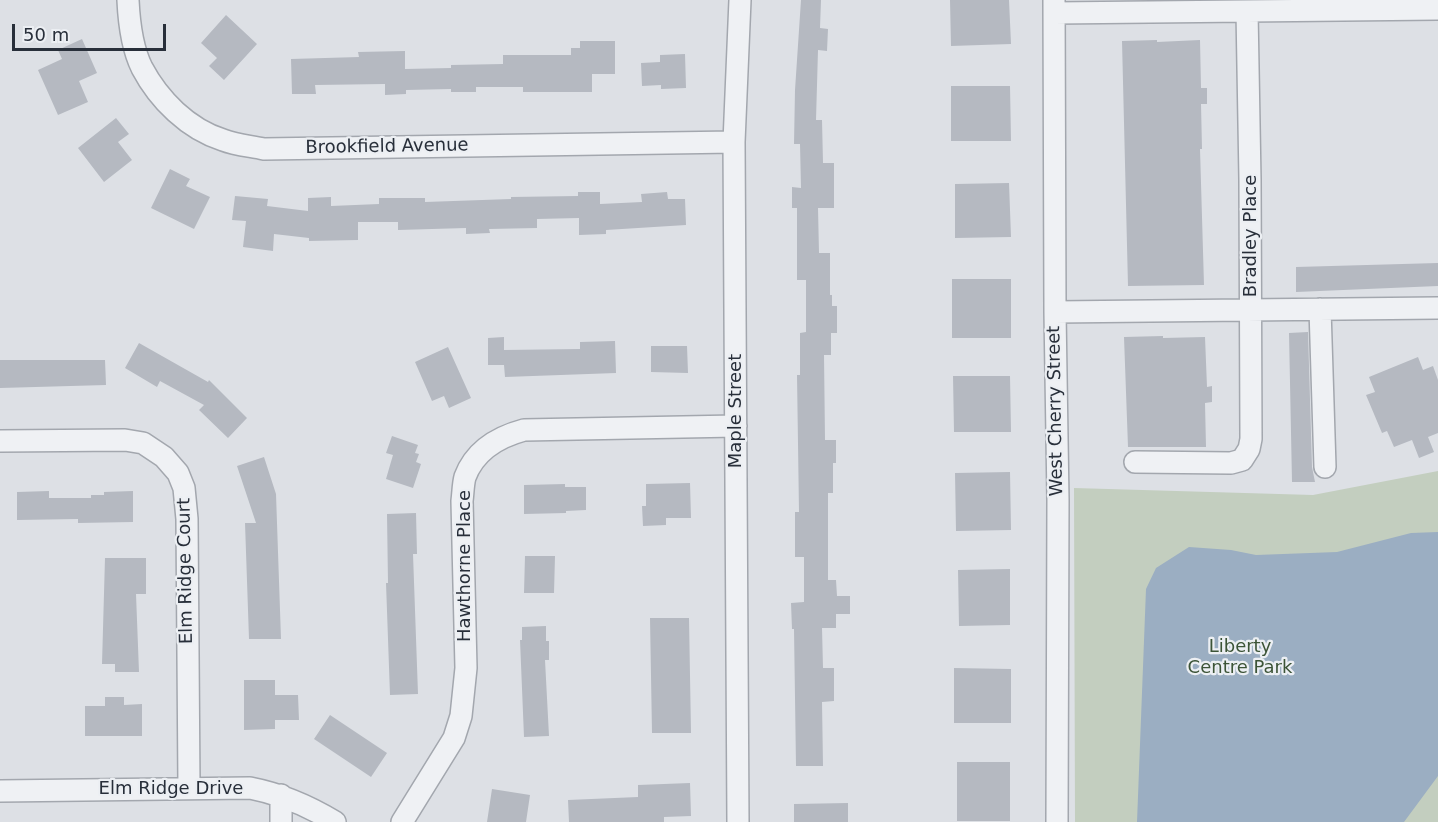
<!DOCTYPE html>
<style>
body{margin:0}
#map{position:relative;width:1438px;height:822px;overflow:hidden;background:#dde0e5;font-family:"DejaVu Sans",sans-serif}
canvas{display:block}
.scale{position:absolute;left:12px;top:24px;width:154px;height:27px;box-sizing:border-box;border:3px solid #282f3a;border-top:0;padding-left:8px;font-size:18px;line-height:21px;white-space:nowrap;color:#282f3a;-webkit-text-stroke:4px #eceff3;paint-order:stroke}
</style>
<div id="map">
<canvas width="1438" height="822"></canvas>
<div class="scale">50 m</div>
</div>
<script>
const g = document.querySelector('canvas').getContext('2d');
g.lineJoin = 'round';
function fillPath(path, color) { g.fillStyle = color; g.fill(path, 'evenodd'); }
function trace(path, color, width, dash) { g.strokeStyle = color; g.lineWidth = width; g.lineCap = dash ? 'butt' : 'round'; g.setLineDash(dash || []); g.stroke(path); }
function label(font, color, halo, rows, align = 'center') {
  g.font = font + ' "DejaVu Sans",sans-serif'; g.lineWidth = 4.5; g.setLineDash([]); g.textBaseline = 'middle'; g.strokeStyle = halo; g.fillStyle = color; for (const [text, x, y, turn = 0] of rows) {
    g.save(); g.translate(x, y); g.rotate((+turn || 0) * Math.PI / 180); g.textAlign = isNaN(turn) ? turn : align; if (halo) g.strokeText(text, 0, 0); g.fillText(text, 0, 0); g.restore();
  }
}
fillPath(new Path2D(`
 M1438,471V822H1075L1074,488L1313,495Z`), '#c3cebf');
fillPath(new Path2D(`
 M1438,532V776L1404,822H1137L1146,589L1156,568L1189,547L1231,550L1256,555L1337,552L1411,533Z`), '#9baec2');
fillPath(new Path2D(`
 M801,0H821L820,28L828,29L827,51L818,50L816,120H822L823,163H834V208H818L819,253H830V295H832V306H837V333H831V355H824L825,440H836V463H833V493H828V580H836L837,596H850V614H836V628H822L823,668H834V701L822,702L823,766H796L794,629H792L791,603L804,602V557H795V512H799L797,375H800V333L806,332V280H797V208H792V187L801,188L800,144H794L795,90Z
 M950,0H1009L1011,44L951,46Z
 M226,15L257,44L224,80L209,66L217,58L201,43Z
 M82,39L97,73L79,81L88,102L58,115L38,70L62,59L58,50Z
 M1157,40V42L1200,40L1201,88H1207V104H1201L1202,149H1200L1204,285L1128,286L1122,41Z
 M580,41H615V74H592V92H523V87H476V92H451V89L406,90V94L385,95V84L315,85L316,94H292L291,59L359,57L358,52L405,51V69L451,68V65L503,64V55H571V48H580Z
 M685,54L686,88L661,89V85L642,86L641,63L660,62V55Z
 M951,86H1010L1011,141H951Z
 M116,118L129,134L118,142L132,160L104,182L78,148Z
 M170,169L190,179L186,186L210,197L194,229L151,208Z
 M1009,183L1011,237L955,238V184Z
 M578,192H600V204L642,202L641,194L667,192L668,199H685L686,225L606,230V234L579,235V218L537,219V228L489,229L490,233L466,234V228L398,230V222H358V240L309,241V238L274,234L273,251L243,247L246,221L232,220L235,196L268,199L267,206L308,211V198L331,197V206L379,204V198H425V202L511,199V197L578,196Z
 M1438,263V286L1296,292V267Z
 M952,279H1011V338H952Z
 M1308,332L1312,467L1315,482H1292L1289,333Z
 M1163,336V338L1205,337L1207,387L1212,386V402L1205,403L1206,447H1128L1124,337Z
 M504,337V350L580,349V342L615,341L616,373L505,377L504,365H488V338Z
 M139,343L208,382L209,380L247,418L228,438L199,410L204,405L160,381L157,387L125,368Z
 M651,346H687L688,373L651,372Z
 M448,347L471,398L449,408L444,396L432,401L415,362Z
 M1418,357L1423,370L1433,366L1438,380V433L1428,437L1434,452L1419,458L1412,440L1394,447L1387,431L1382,433L1366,395L1375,392L1369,377Z
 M0,360H105L106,385L0,388Z
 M953,376H1010L1011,432H954Z
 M392,436L418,445L415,453L419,454L416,462L421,464L413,488L386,479L393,455L386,453Z
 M264,457L276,494L281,639H249L245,523H256L237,466Z
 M1010,472L1011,530L956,531L955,473Z
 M690,483L691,518H666V525L643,526L642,506H646V484Z
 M565,484V487H586V510L566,511V513L524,514V485Z
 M49,491V498H91V495H104V492L133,491V522L78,523V519L17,520V492Z
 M416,513L417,554H413L418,694L390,695L386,583H388L387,514Z
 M525,556H555L554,593H524Z
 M105,558H146V594H136L139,672H115V664H102Z
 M1010,569V625L959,626L958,570Z
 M650,618H689L691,733H652Z
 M546,626V641H549V660H545L549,736L524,737L520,640H522V627Z
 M954,668L1011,669V723H954Z
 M244,680H275V695H298L299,720H275V729L244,730Z
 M105,697H124V705L142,704V736H85V706H105Z
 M330,715L387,753L371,777L314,739Z
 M957,762H1010V821H957Z
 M690,783L691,816L664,817V822H569L568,800L638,797V785Z
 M492,789L530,795L526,822H487Z
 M848,803V822H794V804Z`), '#b5b9c1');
const minor = new Path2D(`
 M128,0C129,22 132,48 142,68C159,100 188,129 223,140C236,145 250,146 264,149L734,142
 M1054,0L1055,312L1058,500L1057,822
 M1055,13L1438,9
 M1320,309L1325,467
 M1055,312L1438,308
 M0,441L125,440L143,443L164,457L178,473L184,488L187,519L189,788
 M1135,462L1231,463L1242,460L1249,449L1251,439L1250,180L1247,11
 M0,791L250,788C281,794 307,805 335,822
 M281,795V822
 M402,822L454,738L461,716L466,668L462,501C463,494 463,484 465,477C475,450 498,437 524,430L736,426
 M738,822L734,142L740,0`);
trace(minor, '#a3a7ae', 24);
trace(minor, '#eff1f4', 21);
label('18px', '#282f3a', '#eceff3', [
 ["Brookfield Avenue",387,147,-1],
 ["Bradley Place",1251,236,-90],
 ["Maple Street",736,411,-90],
 ["West Cherry Street",1056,411,-91],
 ["Hawthorne Place",465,566,-90],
 ["Elm Ridge Court",186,571,-91],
 ["Elm Ridge Drive",171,789]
]);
label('18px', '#3c5437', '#eceff3', [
 ["Liberty",1240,647],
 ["Centre Park",1240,668]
]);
</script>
